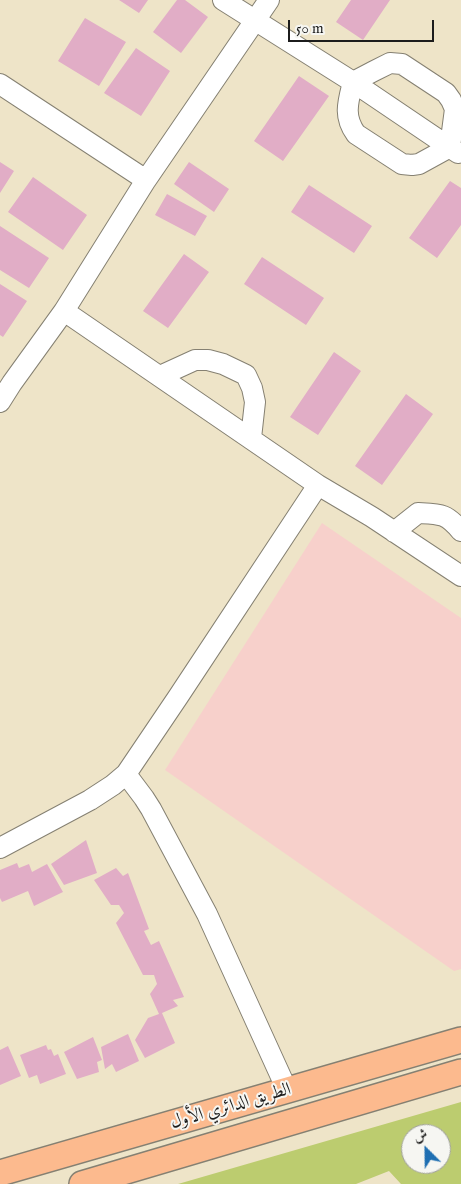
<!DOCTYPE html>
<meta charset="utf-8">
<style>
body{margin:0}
#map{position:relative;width:461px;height:1184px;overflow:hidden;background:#eee4c8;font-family:"IM FELL English",Amiri,serif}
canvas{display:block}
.north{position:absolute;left:401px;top:1124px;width:50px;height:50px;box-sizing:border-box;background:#f6f6f2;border:1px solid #9f9f9c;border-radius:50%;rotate:337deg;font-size:14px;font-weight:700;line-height:20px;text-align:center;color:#1c1c1c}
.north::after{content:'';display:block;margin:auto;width:18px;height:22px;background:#1f6fb2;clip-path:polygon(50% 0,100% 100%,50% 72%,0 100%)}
.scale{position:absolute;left:288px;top:20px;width:146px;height:22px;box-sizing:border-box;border:2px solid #1c1c1c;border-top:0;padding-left:6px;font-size:15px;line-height:18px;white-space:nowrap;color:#1c1c1c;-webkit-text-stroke:4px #f6f6f2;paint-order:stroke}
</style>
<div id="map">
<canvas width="461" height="1184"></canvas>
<div class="north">ش</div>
<div class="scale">50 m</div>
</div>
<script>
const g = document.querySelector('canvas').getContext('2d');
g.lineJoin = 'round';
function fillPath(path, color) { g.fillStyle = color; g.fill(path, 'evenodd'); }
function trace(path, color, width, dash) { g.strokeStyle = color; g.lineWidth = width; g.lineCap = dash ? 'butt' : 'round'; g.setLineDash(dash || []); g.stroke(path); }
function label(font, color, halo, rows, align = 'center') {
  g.font = font + ' "IM FELL English",Amiri,serif'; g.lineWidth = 4; g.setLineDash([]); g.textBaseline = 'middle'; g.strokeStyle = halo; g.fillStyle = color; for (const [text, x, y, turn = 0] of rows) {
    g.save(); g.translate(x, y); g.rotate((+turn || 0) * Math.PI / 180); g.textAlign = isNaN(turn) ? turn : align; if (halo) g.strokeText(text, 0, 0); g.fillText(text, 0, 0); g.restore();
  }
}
fillPath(new Path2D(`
 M322,523L461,618V969L454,971L165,770Z`), '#f7d0cb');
fillPath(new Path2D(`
 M461,1102V1184H401L389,1171L356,1184H178ZM411,1134H441V1164H411Z`), '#bccc6f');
fillPath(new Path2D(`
 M119,0H148L139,13Z
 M177,0H185L208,17L181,53L153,32Z
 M351,0H390L363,40L336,22Z
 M85,18L126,42L99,86L58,61Z
 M136,48L170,71L141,116L104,93Z
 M299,76L329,96L283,161L254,141Z
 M0,162L14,171L0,193Z
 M189,162L229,189L214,212L174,184Z
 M33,177L87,215L63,250L8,212Z
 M450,181L461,188V225L437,258L409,238Z
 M309,185L372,226L354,253L291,212Z
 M167,194L207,216L195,236L155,215Z
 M0,226L49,258L29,288L0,270Z
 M184,254L209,272L168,328L143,311Z
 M262,257L324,298L306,325L244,284Z
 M0,284L27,301L3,337L0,335Z
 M334,352L361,371L318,435L290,417Z
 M406,394L433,414L382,485L355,466Z
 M86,840L97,873L64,885L51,864Z
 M17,863L19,868L29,864L32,872L47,864L63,892L34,906L28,891L2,902L0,898V870Z
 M116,868L123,876L128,873L149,929L144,931L151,945L159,941L184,997L173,1000L178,1006L162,1013L175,1043L145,1058L135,1040L148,1018L159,1014L150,994L157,984L154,975H143L116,923L124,913L119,905H111L94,880Z
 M128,1034L139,1061L116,1072L112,1064L105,1069L101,1047Z
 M93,1037L102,1060L97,1062L99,1072L77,1079L64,1052Z
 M46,1045L48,1050L51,1049L54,1056L58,1054L66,1074L40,1084L37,1075L29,1078L20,1055Z
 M8,1046L21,1076L0,1085V1050Z`), '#e1adc6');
const minor = new Path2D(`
 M223,0L353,82L458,153
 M390,63L402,64L446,93L451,100L455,109L450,147L419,164L412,165L402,164L356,134C343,116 348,102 353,82L374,71Z
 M0,84L146,180
 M64,311L318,485L372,517L461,576
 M160,376L195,360H208L223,364L246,375L252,388L255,402L251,438
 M0,402L12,383L64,311L146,180L269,0
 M394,532L418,513C440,514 446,513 461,531
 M126,774L144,798L151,809L207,914L287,1090
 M0,848L90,800L113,785L126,774L178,697L318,485`);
const major = new Path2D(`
 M0,1173L461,1040
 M82,1184L461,1072`);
trace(minor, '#858072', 22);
trace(major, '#858072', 28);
trace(minor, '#fff', 20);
trace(major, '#fcba8e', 25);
label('18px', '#1c1c1c', '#f6f6f2', [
 ["الطريق الدائري الأول",231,1107,-16]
]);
</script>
